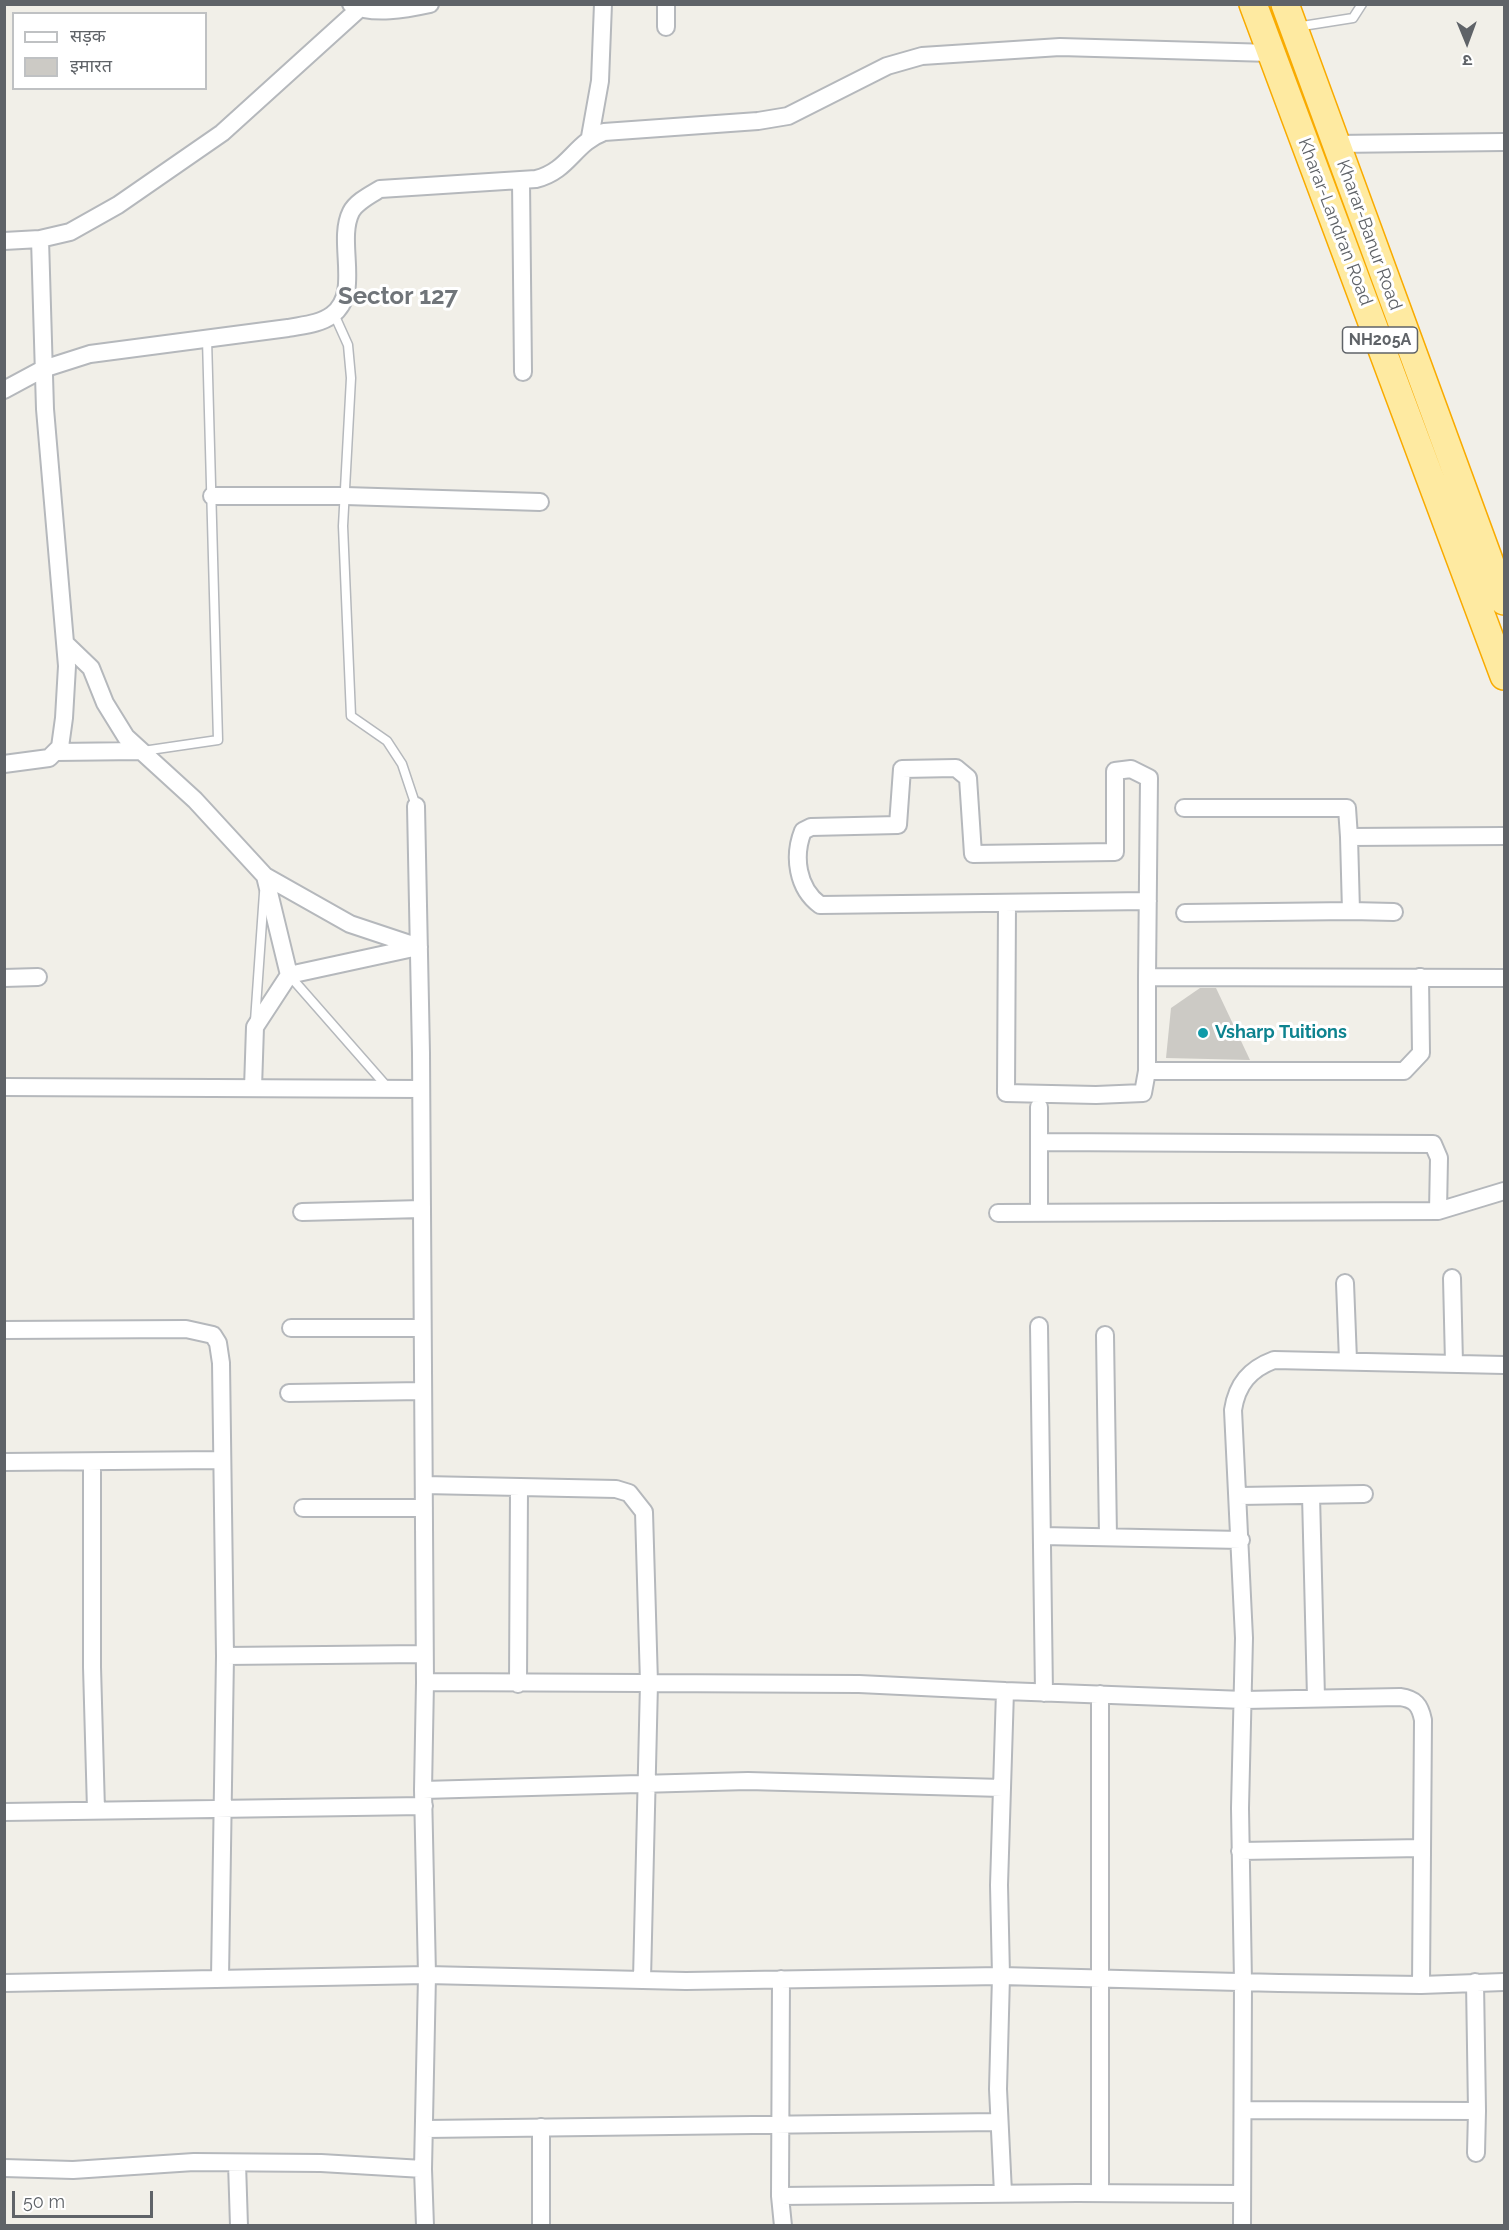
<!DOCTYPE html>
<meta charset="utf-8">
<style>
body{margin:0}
#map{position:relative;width:1509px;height:2230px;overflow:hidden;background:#f1efe8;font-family:Raleway,"Noto Sans Devanagari",sans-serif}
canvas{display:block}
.frame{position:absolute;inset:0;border:6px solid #5f6368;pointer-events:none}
.legend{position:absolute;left:12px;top:12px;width:195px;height:78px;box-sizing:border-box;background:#fff;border:2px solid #bfc1c3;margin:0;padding:8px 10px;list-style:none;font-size:18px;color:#5f6368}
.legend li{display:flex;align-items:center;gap:12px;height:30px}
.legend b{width:30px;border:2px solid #bfc1c3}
.north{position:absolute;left:1437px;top:12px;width:60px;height:60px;-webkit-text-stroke:4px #fff;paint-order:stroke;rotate:179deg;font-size:16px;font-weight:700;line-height:24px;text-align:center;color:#5f6368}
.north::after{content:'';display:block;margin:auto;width:21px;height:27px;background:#5f6368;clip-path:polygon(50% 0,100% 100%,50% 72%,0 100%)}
.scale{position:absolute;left:12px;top:2191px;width:141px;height:27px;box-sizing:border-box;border:3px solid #5f6368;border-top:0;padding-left:8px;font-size:18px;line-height:21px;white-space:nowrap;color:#5f6368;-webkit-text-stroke:4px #fff;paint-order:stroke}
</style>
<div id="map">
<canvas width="1509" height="2230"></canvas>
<div class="frame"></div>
<ul class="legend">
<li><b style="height:8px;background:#fff"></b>सड़क</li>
<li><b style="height:16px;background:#cccac5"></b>इमारत</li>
</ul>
<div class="north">उ</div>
<div class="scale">50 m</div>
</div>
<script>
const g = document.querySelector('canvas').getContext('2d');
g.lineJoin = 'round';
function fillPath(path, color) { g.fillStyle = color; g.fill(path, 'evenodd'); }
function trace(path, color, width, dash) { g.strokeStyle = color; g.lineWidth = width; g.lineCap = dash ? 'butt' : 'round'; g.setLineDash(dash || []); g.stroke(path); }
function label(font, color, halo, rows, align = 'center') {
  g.font = font + ' Raleway,sans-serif'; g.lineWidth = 6; g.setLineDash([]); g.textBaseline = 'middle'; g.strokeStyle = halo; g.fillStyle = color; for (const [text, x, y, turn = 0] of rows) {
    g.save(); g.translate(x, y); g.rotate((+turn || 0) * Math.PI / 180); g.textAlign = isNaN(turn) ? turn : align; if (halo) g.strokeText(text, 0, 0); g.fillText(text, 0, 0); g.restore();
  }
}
fillPath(new Path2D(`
 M1200,988H1216L1250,1060L1166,1058L1171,1008Z`), '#cccac5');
const service = new Path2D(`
 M1296,27L1353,18L1362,4
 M334,314L348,345L351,378L343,526L351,716L387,741L402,764L416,806
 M143,751L218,740L207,339
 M289,975L389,1089
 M255,1021L264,893`);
const minor = new Path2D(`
 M351,4C372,16 407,9 430,4
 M666,27V4
 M590,137L600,81L603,4
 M1335,144L1504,142
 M521,181L523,372
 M4,241L40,239L70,232L118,205L222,133L359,9
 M4,390L43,369L90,354L288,328C303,325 320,324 332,315C362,293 336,242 351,212C356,202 370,195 380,189L536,179C569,171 574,143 604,132L758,121L788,116L887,66L922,56L1060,47L1271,53
 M212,496H345L540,502
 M65,643L91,668L105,703L126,737L195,800L265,876L350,924L419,947
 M56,752L140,751
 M4,764L49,758L60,747L64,718L67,666L45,409L40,239
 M416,806L421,1053L425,1682L423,1790L427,1975L423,2169L425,2226
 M1184,808H1347L1349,837
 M265,876L289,975
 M1148,901L820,905C797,888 793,856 803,831L811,827L898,825L902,769L956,768L968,778L973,854L1115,852V771L1131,769L1149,778L1147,977L1504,978
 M1007,904L1006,1093L1096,1095L1143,1093L1147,1071
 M1351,911L1394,912
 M1185,913L1351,911L1349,837L1504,836
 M1147,977V1071H1404L1421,1053L1420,977
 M4,978L38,977
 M4,1087L421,1089
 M253,1088L255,1027L289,975L418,947
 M1040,1142L1433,1144L1439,1158L1438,1211
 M1039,1211V1107
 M302,1212L422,1209
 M998,1213L1438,1211L1504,1191
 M1452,1278L1454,1363
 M1345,1283L1348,1360
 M1039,1326L1044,1693
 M291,1328H422
 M4,1330L186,1329L213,1335L218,1343L221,1363L225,1656L220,1978
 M1105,1335L1108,1537
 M289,1393L423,1391
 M4,1462L221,1460
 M92,1462V1667L96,1810
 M424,1485L616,1489L629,1493L644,1512L649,1683L642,1979
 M1311,1495L1316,1698
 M1239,1496L1364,1494
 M303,1508H424
 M1042,1536L1241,1540
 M225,1656L424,1654
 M425,1682L859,1684L1005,1691
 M518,1684L519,1488
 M423,1790L748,1781L1002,1788
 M4,1812L424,1806
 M1240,1851L1422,1848
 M781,1979L780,2196L783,2226
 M4,1983L427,1975L686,1981L1001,1976L1279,1983L1421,1985L1504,1982
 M1243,2110L1477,2111L1475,1982
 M425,2129L998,2122
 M1476,2153L1477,2111
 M237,2163L239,2226
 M4,2168L73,2170L194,2162L321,2163L423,2169
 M1003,2193L998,2089L1001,1976L999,1885L1005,1691L1244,1700L1400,1697C1415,1699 1420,1705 1423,1720L1421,1985
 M1100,2193V1694
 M780,2196L1077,2193L1242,2194
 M541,2226V2127
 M1242,2226L1243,1982L1240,1808L1244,1638L1233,1410C1237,1384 1250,1369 1274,1360L1504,1365`);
const trunk = new Path2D(`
 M1253,4L1504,676
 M1285,4L1504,601`);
trace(service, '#b5b8bc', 11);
trace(minor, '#b5b8bc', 20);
trace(trunk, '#f9ab00', 30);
trace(service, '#fff', 8);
trace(minor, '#fff', 16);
trace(trunk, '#feeaa1', 27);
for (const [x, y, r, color] of [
 [1203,1033,6,"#0f9aa8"]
]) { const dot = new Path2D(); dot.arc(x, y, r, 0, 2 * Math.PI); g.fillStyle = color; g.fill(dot); trace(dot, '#fff', 2); }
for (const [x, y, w] of [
 [1380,340,75]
]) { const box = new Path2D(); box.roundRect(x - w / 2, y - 13, w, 26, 4.5); g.fillStyle = '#fff'; g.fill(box); trace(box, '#5f6368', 1.5); }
label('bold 16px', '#5f6368', null, [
 ["NH205A",1380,340]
]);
label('18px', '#5f6368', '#fff', [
 ["Kharar-Landran Road",1335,222,69],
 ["Kharar-Banur Road",1369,235,70]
]);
label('bold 18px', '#0d838f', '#fff', [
 ["Vsharp Tuitions",1215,1033]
], 'left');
label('bold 24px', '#70757a', '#fff', [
 ["Sector 127",398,297]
]);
</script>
